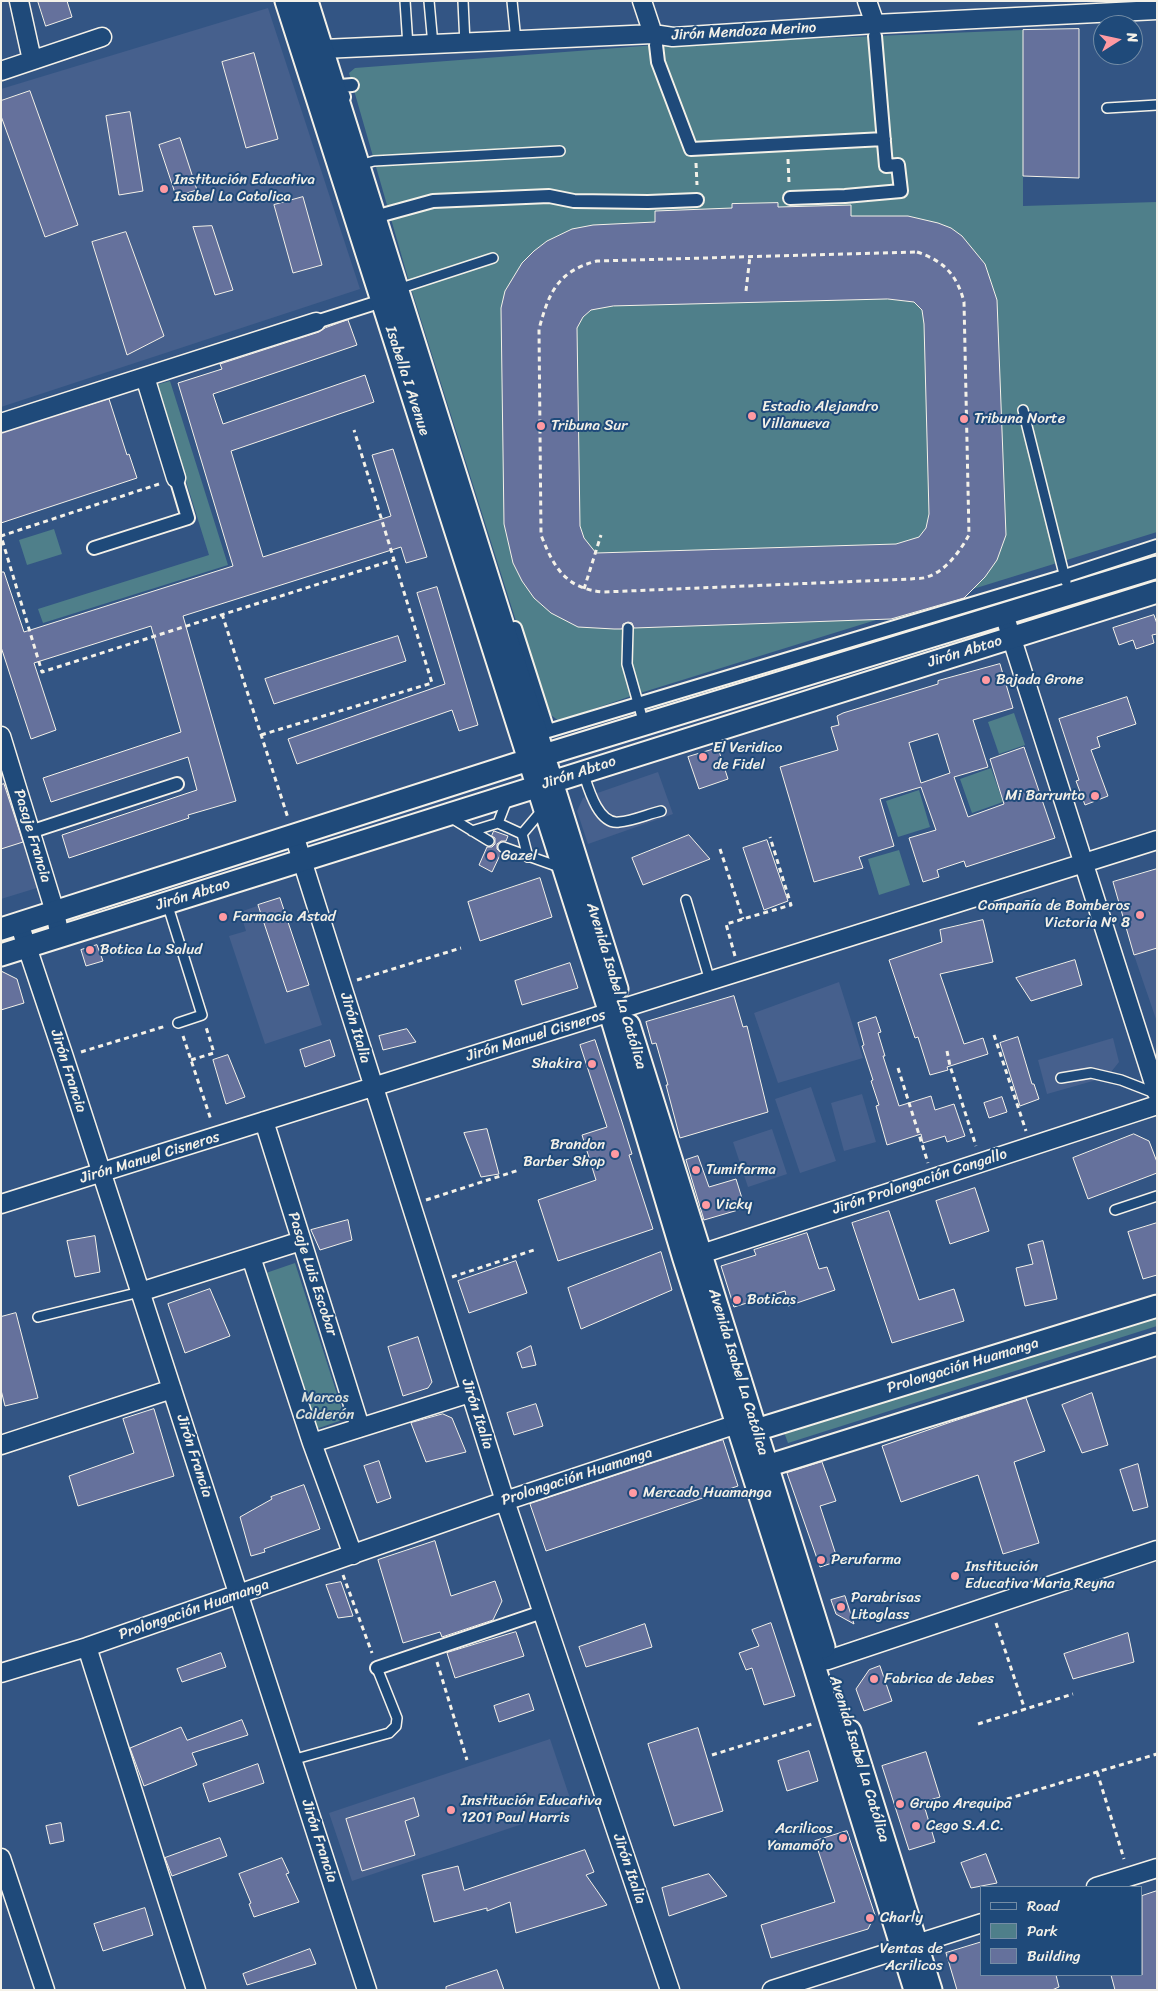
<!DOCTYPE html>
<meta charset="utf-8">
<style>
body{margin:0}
#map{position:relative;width:1158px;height:1991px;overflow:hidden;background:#335584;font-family:Sriracha,sans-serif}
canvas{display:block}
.frame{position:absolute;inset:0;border:2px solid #f4f1e8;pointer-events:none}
.legend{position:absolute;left:980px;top:1886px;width:162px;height:90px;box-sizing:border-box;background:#1f4a7a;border:1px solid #748da6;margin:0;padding:6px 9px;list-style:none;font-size:15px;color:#f4f1e8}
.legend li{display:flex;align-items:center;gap:10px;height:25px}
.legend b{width:25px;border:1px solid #748da6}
.north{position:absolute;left:1093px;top:15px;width:50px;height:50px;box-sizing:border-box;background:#1f4a7a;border:1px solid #748da6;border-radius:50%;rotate:80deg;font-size:14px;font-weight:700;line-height:20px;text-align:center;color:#f4f1e8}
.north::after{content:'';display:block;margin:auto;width:18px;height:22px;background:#ff9aa2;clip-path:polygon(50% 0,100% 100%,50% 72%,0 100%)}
</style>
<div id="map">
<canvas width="1158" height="1991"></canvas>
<div class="frame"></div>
<ul class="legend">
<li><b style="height:6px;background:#1f4a7a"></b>Road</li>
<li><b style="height:14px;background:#4f7f8a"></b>Park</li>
<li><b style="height:14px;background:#65719c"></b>Building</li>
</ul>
<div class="north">N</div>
</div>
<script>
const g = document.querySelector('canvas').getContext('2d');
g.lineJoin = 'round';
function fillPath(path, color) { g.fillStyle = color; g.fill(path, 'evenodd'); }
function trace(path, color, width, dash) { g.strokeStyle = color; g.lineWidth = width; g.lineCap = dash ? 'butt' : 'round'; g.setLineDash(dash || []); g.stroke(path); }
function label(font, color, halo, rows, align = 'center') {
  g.font = font + ' Sriracha,sans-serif'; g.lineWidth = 4; g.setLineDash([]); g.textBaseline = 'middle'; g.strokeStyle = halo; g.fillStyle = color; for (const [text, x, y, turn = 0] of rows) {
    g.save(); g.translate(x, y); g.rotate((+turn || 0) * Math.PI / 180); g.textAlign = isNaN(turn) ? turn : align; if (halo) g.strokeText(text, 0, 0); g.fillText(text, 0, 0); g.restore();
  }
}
fillPath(new Path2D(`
 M268,8L360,289L1,407V89Z
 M1,764L40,887L1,899Z
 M658,772L673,814L588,844L577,811L583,798Z
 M280,898L322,1025L265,1044L229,936L246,931L240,912Z
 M1157,948V1022L1134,955Z
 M839,982L863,1058L778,1083L754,1013Z
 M1113,1038L1119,1062L1107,1077L1047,1094L1038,1060Z
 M811,1087L836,1161L800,1173L775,1099Z
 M862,1094L876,1142L844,1151L831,1103Z
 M772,1129L787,1174L748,1187L733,1142Z
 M550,1739L573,1807L352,1881L329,1813Z`), '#46608d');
fillPath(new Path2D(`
 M1023,30V206L1157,202V532L973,589C947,612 910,619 876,620L637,694L559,721L544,710L410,285L349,73L355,68L656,45Z
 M170,381L228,565L43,623L38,609L209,555L156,385Z
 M54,529L62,554L27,565L19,540Z
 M1014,713L1025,745L999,754L988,722Z
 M991,768L1003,802L972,813L960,779Z
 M919,790L930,827L898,837L886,801Z
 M899,850L910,885L879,895L868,859Z
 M295,1263L345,1419L316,1429L266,1273Z
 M1157,1308V1326L788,1443L782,1427Z`), '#4f7f8a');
const building = new Path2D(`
 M38,1H67L72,17L46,26Z
 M1079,29V178L1023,176V30Z
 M254,53L278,139L246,148L222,62Z
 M30,91L78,225L45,237L1,116V101Z
 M130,112L143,191L119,195L106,116Z
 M180,138L197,190L176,196L159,145Z
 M303,197L322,265L293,273L274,205Z
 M778,203V207L851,205V216H908L938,223L951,228L962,236L985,264L997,300L1006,535L997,560L985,577L964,598L891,619L634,628L632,623L628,622L623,624L622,629H614L578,627L551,613L534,598L522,581L513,563L504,524L501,308L505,291L522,263L534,251L547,241L572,229L593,225L655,222V211L732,208V204ZM888,299L914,302L922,310L924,324L929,514L926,528L919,537L896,544L596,553L584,538L580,526L577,328L583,317L591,310L613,306Z
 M212,226L233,290L215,295L193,227Z
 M126,232L164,336L127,355L92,242Z
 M348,320L357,345L213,394L223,424L365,375L374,402L231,451L263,557L391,516L372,455L393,449L427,557L406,563L401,547L183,616L236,801L188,815L189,818L69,858L62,835L197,790L188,757L51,802L43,778L181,732L151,626L34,663L56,730L31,739L1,647V572H4L24,632L233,566L178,383L222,369L220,364L319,332L325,328Z
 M109,399L127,455L129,454L137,478L1,523V433Z
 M437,587L478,725L459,731L452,710L297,764L288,739L445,684L417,593Z
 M1154,615L1157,624V634L1152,635L1154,643L1136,649L1133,640L1119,645L1113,628Z
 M398,636L406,661L274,704L265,679Z
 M1000,664L1013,708L973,720L988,767L954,777L968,817L1004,804L990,759L1024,747L1055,838L966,867L964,861L937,870L939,877L923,882L909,838L936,830L921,787L880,799L894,846L859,857L863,868L814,882L780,767L838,750L831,727L839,725L837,716L843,713L938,684V681ZM938,734L950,773L921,783L909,743Z
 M1127,697L1136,724L1097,737L1100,747L1091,750L1108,796L1085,805L1076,781L1079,780L1059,719Z
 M718,748L728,779L699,789L688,757Z
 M4,784L23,842L1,849V785Z
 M494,831L508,836L506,841H501L497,844V849L501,853L492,872L479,865L487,847H492L495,844V838L492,836Z
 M689,835L710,859L643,885L632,858Z
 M767,840L788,901L764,910L743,848Z
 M1157,869V948L1134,955L1113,882Z
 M540,878L552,917L480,941L468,902Z
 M280,898L309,985L287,992L258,905Z
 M983,920L993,962L940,974L964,1044L983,1038L988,1054L947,1067L948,1070L930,1075L918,1037L915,1038L889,960L942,942L940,930Z
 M97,945L103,961L86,966L81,950Z
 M1075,960L1082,985L1031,1001L1016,978Z
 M570,963L578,988L522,1005L515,981Z
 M1,971L17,979L24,1003L1,1010Z
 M734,996L743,1027L747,1026L768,1112L680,1138L666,1085H668L656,1043L652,1044L646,1022Z
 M876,1017L881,1032L878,1033L885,1056H883L899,1106L931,1096L935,1110L954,1104L965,1136L947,1142L945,1136L923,1143L921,1134L887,1145L876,1106L879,1105L871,1081L873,1080L862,1046L864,1045L858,1023Z
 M407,1029L416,1042L383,1050L379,1036Z
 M1018,1037L1032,1084H1034L1039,1099L1020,1106L1000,1043Z
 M330,1040L335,1056L305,1067L300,1050Z
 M595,1040L622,1122L632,1154L629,1155L653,1229L558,1261L538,1200L596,1180L582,1135L607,1127L580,1045Z
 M228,1055L245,1097L226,1104L213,1060Z
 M1002,1097L1007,1112L989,1118L984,1103Z
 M487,1129L499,1174L481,1177L464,1133Z
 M1134,1134L1149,1141L1157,1162V1173L1088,1199L1073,1158Z
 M698,1156L709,1187L736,1179L745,1208L704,1220L686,1160Z
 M975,1188L989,1231L950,1244L936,1201Z
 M889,1211L919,1300L954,1289L964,1321L892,1343L852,1223Z
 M348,1220L352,1240L320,1250L311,1230Z
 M1157,1223V1275L1143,1279L1128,1232Z
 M807,1233L819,1269L827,1267L835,1290L788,1306L785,1291L734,1307L721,1266L756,1255L754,1250Z
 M95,1236L100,1272L75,1277L67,1241Z
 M1043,1241L1057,1299L1025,1306L1016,1268L1033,1264L1028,1245Z
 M661,1252L672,1290L581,1329L568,1288Z
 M516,1261L527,1293L469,1313L458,1281Z
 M210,1289L230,1336L185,1353L168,1304Z
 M16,1313L38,1398L5,1406L1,1390V1317Z
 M418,1337L432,1382L428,1388L403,1396L388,1347Z
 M531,1346L536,1365L522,1368L517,1353Z
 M1092,1393L1108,1445L1082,1453L1062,1405Z
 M1026,1398L1045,1451L1014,1462L1039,1543L1003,1554L978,1475L901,1502L882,1446L951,1422Z
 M536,1404L543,1426L514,1435L507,1413Z
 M154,1409L174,1476L78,1506L69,1476L134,1453L123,1419Z
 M443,1414L452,1418L466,1452L426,1462L411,1423Z
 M723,1440L738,1486L546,1551L530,1504Z
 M379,1461L391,1498L377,1503L364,1466Z
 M822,1462L836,1501L820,1506L838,1561L820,1567L787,1473Z
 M1138,1464L1148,1507L1133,1511L1120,1470Z
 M304,1485L320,1529L264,1549L265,1552L251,1556L240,1517L272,1499L271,1497Z
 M435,1541L451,1596L495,1581L502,1601L493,1620L442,1637L440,1632L403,1643L378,1560Z
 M341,1582L353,1616L338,1618L326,1585Z
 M845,1596L854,1624L836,1614L831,1600Z
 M771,1623L795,1696L764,1705L752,1668L746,1670L739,1653L759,1646L752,1630Z
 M645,1624L652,1647L586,1667L579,1647Z
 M516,1632L524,1656L455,1678L447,1653Z
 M1128,1633L1134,1662L1073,1679L1064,1654Z
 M221,1653L226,1667L182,1682L177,1669Z
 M880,1666L892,1701L864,1711L856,1689L869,1670Z
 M529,1694L534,1710L499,1722L494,1706Z
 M242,1720L248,1735L192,1753L197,1765L144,1786L130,1748L181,1727L187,1740Z
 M698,1728L723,1811L674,1826L648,1744Z
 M809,1751L818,1781L787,1791L778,1761Z
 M926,1752L940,1797L923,1802L935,1842L909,1850L882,1766Z
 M258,1764L264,1783L209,1802L203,1784Z
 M414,1798L419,1816L405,1821L415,1855L362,1871L346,1819Z
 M61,1823L64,1841L50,1844L46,1826Z
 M847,1831L875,1915L868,1929L771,1958L761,1925L835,1902L815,1841Z
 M220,1838L227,1856L172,1876L165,1858Z
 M585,1850L594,1872L586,1875L607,1905L516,1933L510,1902L487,1911V1908L434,1922L422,1875L458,1866L464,1890Z
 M986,1854L997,1883L971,1888L961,1863Z
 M282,1858L289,1873L286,1874L299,1902L254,1917L249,1904L251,1903L239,1874Z
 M709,1874L727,1896L669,1916L662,1888Z
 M1157,1891V1990H1115L1111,1975H1142V1896Z
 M145,1908L153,1935L103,1951L94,1924Z
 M982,1942V1975H1056L1059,1987L1052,1990H957L946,1953Z
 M310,1949L316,1964L247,1985L243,1974Z
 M497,1970L504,1990H446V1987Z`);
fillPath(building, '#65719c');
trace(building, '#f4f1e8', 1);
const service = new Path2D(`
 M405,1L408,46
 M429,1L433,45
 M463,1L465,44
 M512,1L516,41
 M1107,108L1157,105
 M359,165L374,161L560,151
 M398,289L493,258
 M1023,410L1066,582
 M628,628L627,664L644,724
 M583,772C588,787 598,825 619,822C633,821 648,814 661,811
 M448,816L489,841
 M498,823L522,834
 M472,831L498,823L508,797
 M503,847L562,868
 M528,857L522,834L544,808
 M686,900L710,981
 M167,903L202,1015L178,1023
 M1061,1078L1091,1073L1121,1080L1157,1094
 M1115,1210L1157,1196
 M38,1317L140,1292
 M292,1760L389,1733L396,1726L397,1718L377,1668`);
const pedestrian = new Path2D(`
 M656,45L658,62L691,149L884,139
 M344,97L340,86L352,85
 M790,198L845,196L901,191L898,165L886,166L875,36
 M382,215L433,201L549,196L574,201L648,202L697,200
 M316,322L382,301
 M94,548L188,518L176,478
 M515,628L548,731L537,734
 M548,731L1065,576L1157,546
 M30,832L177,784
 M377,1668L542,1612`);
const minor = new Path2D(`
 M19,1L32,60
 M642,1L653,34
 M867,1L875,24
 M309,53L323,49L653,34L673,37L875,24L1157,10
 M1,71L102,37
 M145,377L176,478
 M1,423L316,322
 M1004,614L1157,1093
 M1,736L55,912L60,937
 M294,835L505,1501L670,1990
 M19,923L64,1057L367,1990
 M264,1121L360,1427
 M1,1204L1157,840
 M251,1257L312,1443L470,1393
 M689,1258L1157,1105
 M140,1292L301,1241
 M312,1443L353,1555
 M1,1445L172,1389
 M87,1647L196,1990
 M813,1662L828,1660L1157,1550
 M1,1673L87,1647L505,1501L737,1424L748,1428
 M1,1858L45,1990
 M1096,1887L1157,1868
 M772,1990L982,1923`);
const tertiary = new Path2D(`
 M286,1L610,1013L684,1259L813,1662L915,1990
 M307,1L617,989
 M1,929L544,755L1157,567
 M1,955L1157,592
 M629,1025L824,1647
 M756,1430L1157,1306
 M754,1470L1157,1344
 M850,1731L931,1990`);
trace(service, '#f4f1e8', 12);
trace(pedestrian, '#f4f1e8', 16);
trace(minor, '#f4f1e8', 21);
trace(tertiary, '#f4f1e8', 25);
trace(new Path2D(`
 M788,159L789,183
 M696,163L697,185
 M917,252C944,261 957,275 964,302L969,535C960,551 946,571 927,577C923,579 916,578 911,579L604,592C566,589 554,568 541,535L539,329C549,292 558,271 597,261Z
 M746,291L750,256
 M159,484L1,536L42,672L394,560
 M584,589L601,535
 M222,614L288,818
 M261,735L432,683L354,430
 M720,849L743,919
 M735,956L726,924L791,905L770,837
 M357,980L461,948
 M994,1035L1026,1131
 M183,1036L211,1120
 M947,1051L950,1066L976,1146
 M81,1052L166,1026
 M191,1060L214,1053L206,1027
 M898,1068L928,1163
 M426,1200L519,1170
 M452,1277L537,1249
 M343,1575L372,1653
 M996,1623L1025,1710
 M437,1662L467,1760
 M978,1724L1073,1694
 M712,1755L812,1724
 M1097,1772L1124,1859
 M1007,1799L1157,1754`), '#f4f1e8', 3, [5, 4]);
trace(service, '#1f4a7a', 9);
trace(pedestrian, '#1f4a7a', 12);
trace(minor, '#1f4a7a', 18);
trace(tertiary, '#1f4a7a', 21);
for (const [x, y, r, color] of [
 [164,189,5,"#ff9aa2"],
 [752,416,5,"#ff9aa2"],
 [964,419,5,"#ff9aa2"],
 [541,426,5,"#ff9aa2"],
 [986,680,5,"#ff9aa2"],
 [703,757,5,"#ff9aa2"],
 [1095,796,5,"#ff9aa2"],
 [491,856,5,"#ff9aa2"],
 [1140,915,5,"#ff9aa2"],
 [223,917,5,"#ff9aa2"],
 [90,950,5,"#ff9aa2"],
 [592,1064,5,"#ff9aa2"],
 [615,1154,5,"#ff9aa2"],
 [696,1170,5,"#ff9aa2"],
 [706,1205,5,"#ff9aa2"],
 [737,1300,5,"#ff9aa2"],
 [633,1493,5,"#ff9aa2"],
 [821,1560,5,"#ff9aa2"],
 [955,1576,5,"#ff9aa2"],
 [841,1607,5,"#ff9aa2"],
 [874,1679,5,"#ff9aa2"],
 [900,1804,5,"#ff9aa2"],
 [451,1810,5,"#ff9aa2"],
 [916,1826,5,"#ff9aa2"],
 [843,1838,5,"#ff9aa2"],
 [870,1918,5,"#ff9aa2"],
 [953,1958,5,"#ff9aa2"]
]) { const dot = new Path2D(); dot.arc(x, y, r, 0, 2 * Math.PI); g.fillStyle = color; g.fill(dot); trace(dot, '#1f4a7a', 2); }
label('15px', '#f4f1e8', '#1f4a7a', [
 ["Jirón Mendoza Merino",744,32,-3],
 ["Isabella I Avenue",407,381,72],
 ["Jirón Abtao",965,652,-17],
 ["Jirón Abtao",579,773,-18],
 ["Pasaje Francia",32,836,73],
 ["Jirón Abtao",193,895,-17],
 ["Avenida Isabel La Católica",616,986,73],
 ["Jirón Italia",355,1028,73],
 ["Jirón Manuel Cisneros",536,1036,-17],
 ["Jirón Francia",68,1071,72],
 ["Jirón Manuel Cisneros",150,1158,-17],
 ["Jirón Prolongación Cangallo",920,1182,-18],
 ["Pasaje Luis Escobar",312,1274,72],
 ["Prolongación Huamanga",963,1366,-17],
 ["Avenida Isabel La Católica",738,1372,73],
 ["Jirón Italia",477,1414,72],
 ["Jirón Francia",194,1456,72],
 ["Prolongación Huamanga",577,1477,-18],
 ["Prolongación Huamanga",194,1610,-19],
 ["Avenida Isabel La Católica",859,1759,73],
 ["Jirón Francia",319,1841,72],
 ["Jirón Italia",629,1869,71]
]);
label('15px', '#f4f1e8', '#1f4a7a', [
 ["Institución Educativa",174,180],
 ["Isabel La Catolica",174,197],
 ["Estadio Alejandro",762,407],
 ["Villanueva",762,424],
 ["Tribuna Norte",974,419],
 ["Tribuna Sur",551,426],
 ["Bajada Grone",996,680],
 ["El Veridico",713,748],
 ["de Fidel",713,765],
 ["Mi Barrunto",1085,796,"right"],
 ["Gazel",501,856],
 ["Compañía de Bomberos",1130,906,"right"],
 ["Victoria Nº 8",1130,923,"right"],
 ["Farmacia Astad",233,917],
 ["Botica La Salud",100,950],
 ["Shakira",582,1064,"right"],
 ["Brandon",605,1145,"right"],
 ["Barber Shop",605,1162,"right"],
 ["Tumifarma",706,1170],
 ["Vicky",716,1205],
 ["Boticas",747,1300],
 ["Mercado Huamanga",643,1493],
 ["Perufarma",831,1560],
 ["Institución",965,1567],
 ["Educativa Maria Reyna",965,1584],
 ["Parabrisas",851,1598],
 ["Litoglass",851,1615],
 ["Fabrica de Jebes",884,1679],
 ["Institución Educativa",461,1801],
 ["1201 Paul Harris",461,1818],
 ["Grupo Arequipa",910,1804],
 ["Cego S.A.C.",926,1826],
 ["Acrilicos",833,1829,"right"],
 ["Yamamoto",833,1846,"right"],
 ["Charly",880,1918],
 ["Ventas de",943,1949,"right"],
 ["Acrilicos",943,1966,"right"]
], 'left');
label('15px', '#dbe0da', '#1f4a7a', [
 ["Marcos",325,1398],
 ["Calderón",325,1415]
]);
</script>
